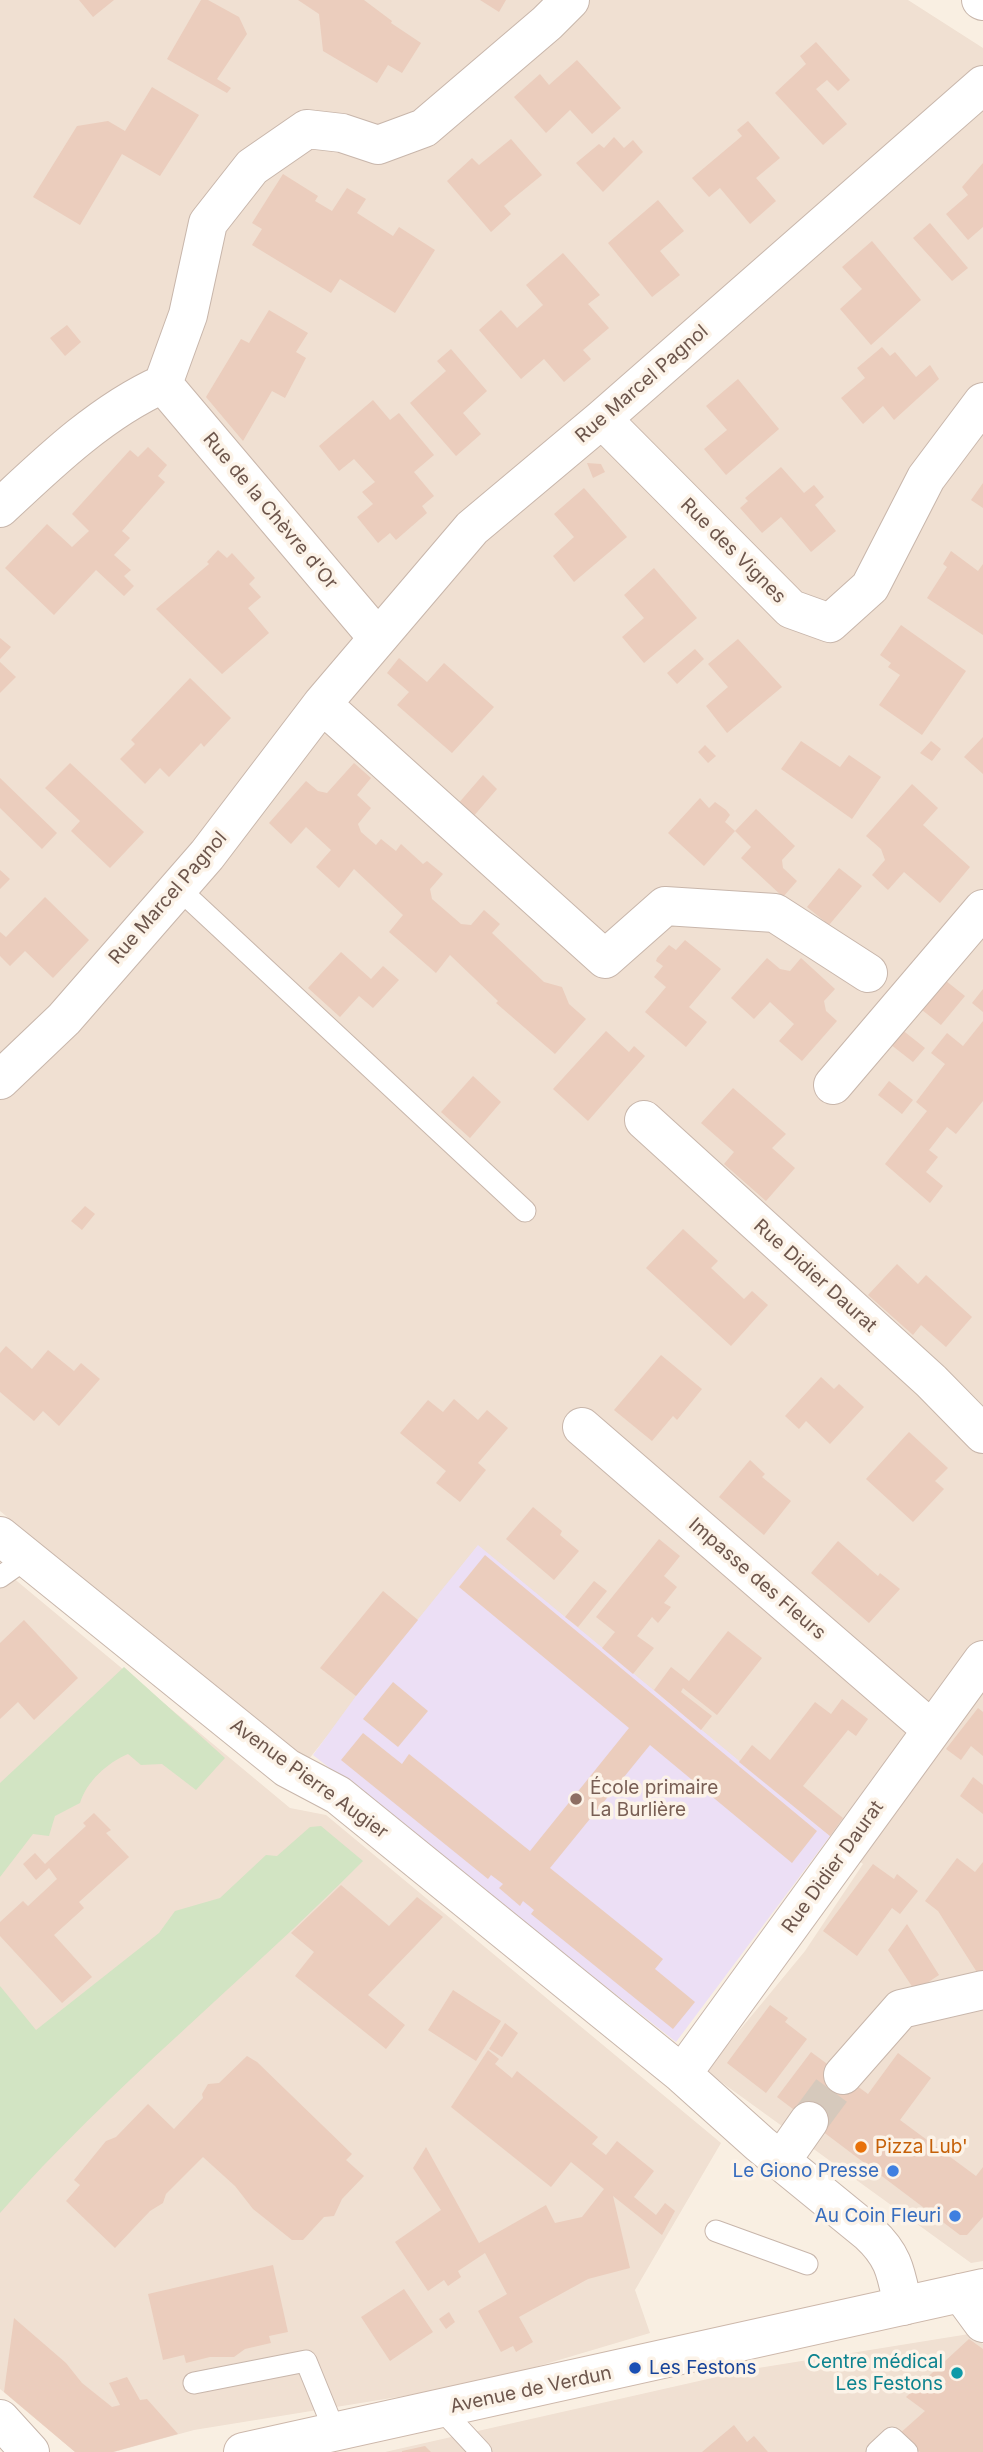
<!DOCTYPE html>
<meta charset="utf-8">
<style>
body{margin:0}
canvas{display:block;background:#f9efe2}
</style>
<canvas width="983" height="2452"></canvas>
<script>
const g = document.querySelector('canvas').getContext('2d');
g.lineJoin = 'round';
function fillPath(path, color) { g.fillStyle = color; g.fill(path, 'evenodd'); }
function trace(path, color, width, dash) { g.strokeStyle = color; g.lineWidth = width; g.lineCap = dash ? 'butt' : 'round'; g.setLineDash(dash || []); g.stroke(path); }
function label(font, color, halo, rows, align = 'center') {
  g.font = font + ' Inter,sans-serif'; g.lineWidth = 7; g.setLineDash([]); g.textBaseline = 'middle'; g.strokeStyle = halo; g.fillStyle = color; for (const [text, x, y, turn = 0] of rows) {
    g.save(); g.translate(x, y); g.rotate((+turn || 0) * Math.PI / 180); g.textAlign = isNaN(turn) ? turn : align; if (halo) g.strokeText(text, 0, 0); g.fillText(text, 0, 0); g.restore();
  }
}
fillPath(new Path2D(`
 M0,0H908L983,48V2261L971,2263L706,2071L805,1951L863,1864L478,1546L305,1764L0,1511Z
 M0,1567L290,1808L326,1815L721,2143L635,2290L650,2333L478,2384L194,2430L114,2452H75L0,2389Z
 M969,2334L983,2344V2452H385L752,2369Z`), '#f0e0d2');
fillPath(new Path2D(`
 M478,1545L830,1836L676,2042L313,1755L356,1696Z`), '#ecdff5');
fillPath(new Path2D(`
 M124,1667L225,1758L196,1790L162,1764L141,1765L128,1754C107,1763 87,1781 80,1803L55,1816L49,1836L33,1834L0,1877V1783Z
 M321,1826L363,1861C244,1981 112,2086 0,2213V1986L36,2030L159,1933L175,1911L220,1898L266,1855L277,1856L310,1827Z`), '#d2e4c3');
fillPath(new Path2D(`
 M79,0H114L93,17Z
 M201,0H208L239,17L247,34L217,79L231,88L227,93L167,59Z
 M298,0H364L392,21L391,23L421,43L402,73L388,65L377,83L323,51L319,14Z
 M480,0H506L499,12Z
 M816,42L850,80L838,91L827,80L816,89L847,124L823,145L775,93L806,64L800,56Z
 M577,60L621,108L592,134L570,110L546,133L514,97L540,74L549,85Z
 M152,87L199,115L160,176L122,154L80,225L33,197L77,126L108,121L125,131Z
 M748,121L780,158L756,178L776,201L750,224L720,188L709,197L692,178L742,136L737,130Z
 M614,137L624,148L633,140L643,152L603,192L576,163L599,144L604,148Z
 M511,139L542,175L504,206L511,214L491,232L447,181L472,158L479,165Z
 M983,163V227L968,240L946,214L968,195L962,187Z
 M283,174L318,196L315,201L332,211L347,188L366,199L357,213L393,236L399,227L435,250L395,313L340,279L331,293L252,245L262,229L252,223Z
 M658,200L684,231L660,251L680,275L652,297L608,243Z
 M930,223L968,268L952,281L913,238Z
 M872,241L921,300L871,345L840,309L862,289L842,267Z
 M563,253L600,295L588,304L609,328L583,350L591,359L564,382L544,359L521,379L479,330L501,310L517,328L543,305L526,285Z
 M269,310L308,333L296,352L306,358L285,398L272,391L243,441L206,397L241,339L249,343Z
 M67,325L81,342L65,356L50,338Z
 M882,347L890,356L895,352L916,377L930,365L939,379L894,420L883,406L863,424L841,398L865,378L857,368Z
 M451,349L487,391L463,413L481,434L456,456L410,403L446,371L437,361Z
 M738,379L779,429L726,475L704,449L727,430L706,406Z
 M373,400L390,420L399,413L434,455L414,472L434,496L422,506L427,513L396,540L390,533L378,543L357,517L373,504L362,492L375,482L354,459L339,471L319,446Z
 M148,447L167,465L158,476L165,482L122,531L130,538L114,555L131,570L124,576L134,586L124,596L96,570L54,615L5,568L47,524L72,547L89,531L72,514L130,450L138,457Z
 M587,463L601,464L605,472L593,478Z
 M781,467L804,493L814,485L824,497L815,505L836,531L811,552L781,517L762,533L740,508L748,501L745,498Z
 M983,483V508L971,500Z
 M584,488L627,537L574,582L553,556L574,537L554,514Z
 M218,550L227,558L232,553L255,578L249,584L261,597L248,608L269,633L222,674L156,609L209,564L207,562Z
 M951,551L978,571L983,564V635L927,598L947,567L943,564Z
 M654,568L697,618L644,663L622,637L644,618L624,595Z
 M901,625L966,671L922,735L879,705L900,675L888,667L891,663L880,655Z
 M0,638L11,647L0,659Z
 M738,639L782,687L727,733L706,706L728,687L708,664Z
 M695,649L704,659L677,684L667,673Z
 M399,658L427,682L444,663L494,707L452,753L397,705L409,692L387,673Z
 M0,662L16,677L0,693Z
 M190,678L231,718L204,747L201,743L169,777L160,768L145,784L120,759L135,744L131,740Z
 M983,737V774L964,757Z
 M801,741L840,767L849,755L881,777L852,819L781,769Z
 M931,741L941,749L932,761L920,753Z
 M705,745L716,756L708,763L698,752Z
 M70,763L144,832L110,868L71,831L80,821L45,788Z
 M354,763L371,778L357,795L371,808L358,824L361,832L376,845L381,839L396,851L401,844L423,864L427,861L443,874L430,889L432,899L461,924L471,925L484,910L500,924L492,933L544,982L562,987L569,1004L586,1019L555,1054L496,1003L498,1001L450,955L436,973L389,932L403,915L354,869L339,888L316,867L331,850L306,827L291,844L269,823L306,781L318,791L327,793Z
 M483,775L497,789L472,818L457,805Z
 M0,778L57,833L42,849L0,808Z
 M912,784L938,808L923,825L970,867L940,903L904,872L888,890L872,875L885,860L881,849L866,836Z
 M700,798L709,808L715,802L726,810L730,815L725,822L735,831L704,866L668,833Z
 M756,809L795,846L782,860L783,868L797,881L783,897L741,858L751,847L735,831Z
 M839,868L862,886L829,925L807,907Z
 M0,870L10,879L0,889Z
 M45,897L89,940L53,978L25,951L10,966L0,956V932L6,937Z
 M685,940L721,969L689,1007L707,1022L686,1047L645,1012L666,987L654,977L663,966L656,961L657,958L669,945L676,950Z
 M341,952L371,979L383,966L399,980L373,1008L359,996L340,1017L308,988Z
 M767,958L780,969L790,971L801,958L835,989L824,1001L826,1011L837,1021L802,1061L779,1041L794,1024L770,1002L754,1019L731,998Z
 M941,977L965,996L941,1025L917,1006Z
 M983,989V1012L972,1003Z
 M983,1021V1101L956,1134L947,1127L929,1150L938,1157L926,1172L943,1186L930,1203L885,1164L927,1111L916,1102L945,1064L931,1053L947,1033L963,1046Z
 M901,1029L925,1048L913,1062L890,1044Z
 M606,1031L629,1052L634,1046L645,1056L588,1121L553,1089Z
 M473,1076L501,1102L470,1138L441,1112Z
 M889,1081L913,1100L902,1114L878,1095Z
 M733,1088L786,1134L772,1148L795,1168L766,1201L724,1164L734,1152L701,1123Z
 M85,1206L95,1214L82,1230L71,1221Z
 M683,1229L718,1261L711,1268L744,1299L752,1291L768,1305L731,1346L646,1268Z
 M897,1264L918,1284L926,1275L972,1317L946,1347L921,1325L913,1335L868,1295Z
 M6,1346L32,1369L48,1350L74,1371L81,1363L100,1379L59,1426L43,1411L34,1421L0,1392V1353Z
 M661,1355L702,1389L677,1420L673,1416L652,1441L614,1410Z
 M821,1377L834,1389L839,1384L864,1407L830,1444L806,1421L799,1429L785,1416Z
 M454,1399L478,1420L487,1410L508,1428L478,1463L486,1470L460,1502L436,1483L446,1471L400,1433L428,1400L443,1412Z
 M909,1432L948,1468L935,1481L944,1489L913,1522L866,1479Z
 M750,1460L765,1474L762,1477L791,1501L764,1535L719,1497Z
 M533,1507L562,1531L560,1535L579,1551L554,1580L506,1539Z
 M659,1539L680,1556L664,1576L677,1587L664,1603L671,1607L658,1623L652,1617L637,1636L654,1648L633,1674L602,1648L615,1632L596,1617Z
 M838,1541L878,1576L880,1573L900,1589L869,1623L811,1573Z
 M485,1555L817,1831L792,1863L650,1745L550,1868L663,1959L655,1969L695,2002L673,2029L531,1914L534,1910L523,1901L520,1906L499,1888L503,1884L491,1875L488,1879L341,1760L363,1733L402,1764L409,1754L530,1851L629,1728L459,1587Z
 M594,1581L607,1591L578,1627L565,1617Z
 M383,1591L418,1620L356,1696L320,1668Z
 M24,1620L78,1678L34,1720L18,1702L0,1719V1643Z
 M728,1631L762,1658L717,1715L683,1688L681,1692L712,1716L701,1730L654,1690L671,1667L689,1681Z
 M393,1682L428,1711L398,1747L363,1719Z
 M842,1699L868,1719L856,1736L848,1730L803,1786L843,1818L830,1836L739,1762L752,1745L770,1760L815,1702L831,1714Z
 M978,1708L983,1712V1756L971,1746L961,1760L946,1749Z
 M973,1777L983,1785V1814L960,1796Z
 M94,1813L111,1830L106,1833L129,1857L79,1902L84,1908L54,1935L92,1977L62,2003L0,1936V1922L23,1901L28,1906L57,1879L49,1868L36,1880L23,1864L35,1853L45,1864L86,1826L83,1823Z
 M957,1858L975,1872L983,1862V1976L980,1977L938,1911L925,1901Z
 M873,1864L894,1879L897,1874L918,1891L900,1914L892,1908L857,1956L823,1931Z
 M341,1885L389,1926L417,1897L443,1917L368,1995L405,2025L386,2049L295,1976L314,1952L291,1933Z
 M907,1924L939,1975L915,1991L888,1950Z
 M453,1990L501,2021L476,2061L428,2030Z
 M770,2005L788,2018L785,2022L807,2039L766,2093L727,2063Z
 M505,2023L518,2033L502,2057L489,2049Z
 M488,2050L499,2059L495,2064L512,2078L517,2071L598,2137L592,2144L606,2155L617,2141L654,2171L634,2197L656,2215L665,2203L675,2211L662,2235L613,2196L630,2268L588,2279L519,2317L533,2342L516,2352L513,2346L501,2352L478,2311L507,2294L485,2253L458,2271L461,2277L448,2286L444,2280L428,2291L395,2242L441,2210L413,2168L426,2147L479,2243L546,2205L555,2223L582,2217L604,2189L571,2162L551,2187L451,2107Z
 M811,2052L868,2094L898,2053L931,2078L900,2120L976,2176L983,2167V2217L967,2235H960L777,2097Z
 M247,2056L257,2062L352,2154L346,2160L364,2176L342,2199L334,2216L324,2217L303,2240H292L253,2209L235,2186L203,2157L166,2194L163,2203L150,2211L115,2248L66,2201L80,2185L74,2180L106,2141L116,2137L148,2104L174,2129L203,2098L202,2094L208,2084L219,2083Z
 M273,2265L288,2332L269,2336L271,2343L245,2349L234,2357H210L186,2363L184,2355L163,2360L148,2294Z
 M404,2289L433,2332L390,2361L361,2317Z
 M449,2312L455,2322L446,2329L439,2319Z
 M14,2318L66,2363L82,2383L112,2407L120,2405L109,2383L127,2377L140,2400L147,2399L178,2434L113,2452H75L4,2392Z
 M969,2339L983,2349V2452H920L898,2435L925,2411L906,2397Z
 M734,2425L747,2442L754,2436L768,2452H702Z
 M425,2446L431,2452H402V2451Z`), '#ebcdbd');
trace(new Path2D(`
 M809,2121L843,2075`), '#d6c9bc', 38, [38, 19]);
const service = new Path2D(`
 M178,888L525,1211
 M0,1577L27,1558
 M716,2231L807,2264
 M194,2383L306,2361L335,2432
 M442,2410L481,2452
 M877,2452L892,2438L907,2452`);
const minor = new Path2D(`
 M981,0L983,1
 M163,384L377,637
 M602,419L791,609L830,623L870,587L926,478L983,402
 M0,508C49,462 102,411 163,384L188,315L208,223L252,167L307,129L342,133L378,145L424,128L547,23L570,0
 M322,704L605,959L665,906L775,913L868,973
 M0,1080L64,1019L207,855L322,704L472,528L602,419L983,85
 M833,1085L983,909
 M644,1120L931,1381L983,1434
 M582,1427L932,1730
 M0,1536L287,1768L338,1795L682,2074L760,2144L869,2233C895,2257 896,2274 903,2306
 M682,2074L983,1660
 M843,2075L901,2009L983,1990
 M781,2161L809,2121
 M961,2293L983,2323
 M0,2419L30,2452`);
const secondary = new Path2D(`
 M243,2452L983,2288`);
trace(service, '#c8b6ab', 23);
trace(minor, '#c8b6ab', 40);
trace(secondary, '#cdb8ab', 40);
trace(service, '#fff', 21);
trace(minor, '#fff', 38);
trace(secondary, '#fff', 38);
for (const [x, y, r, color] of [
 [576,1799,7,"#8d6e63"],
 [861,2147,7,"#e8710a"],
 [893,2171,7,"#3f7fe0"],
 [955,2216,7,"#3f7fe0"],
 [635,2368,7,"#1a4fb4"],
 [957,2373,7,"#0f9aa8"]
]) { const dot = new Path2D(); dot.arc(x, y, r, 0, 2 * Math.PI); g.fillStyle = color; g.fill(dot); trace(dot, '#fcf3e8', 2.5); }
label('19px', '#6d564c', '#fcf3e8', [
 ["Rue Marcel Pagnol",642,384,-41],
 ["Rue de la Chèvre d'Or",270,511,50],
 ["Rue des Vignes",733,551,45],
 ["Rue Marcel Pagnol",168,898,-49],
 ["Rue Didier Daurat",815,1276,42],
 ["Impasse des Fleurs",757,1579,41],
 ["Avenue Pierre Augier",309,1779,36],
 ["Rue Didier Daurat",833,1867,-54],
 ["Avenue de Verdun",531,2390,-12]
]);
label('19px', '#785e54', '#fcf3e8', [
 ["École primaire",590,1788],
 ["La Burlière",590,1810]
], 'left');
label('19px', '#c56008', '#fcf3e8', [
 ["Pizza Lub'",875,2147]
], 'left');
label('19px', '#366cbe', '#fcf3e8', [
 ["Le Giono Presse",879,2171],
 ["Au Coin Fleuri",941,2216]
], 'right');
label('19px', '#0d838f', '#fcf3e8', [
 ["Centre médical",943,2362],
 ["Les Festons",943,2384]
], 'right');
label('19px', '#164399', '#fcf3e8', [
 ["Les Festons",649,2368]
], 'left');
</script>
